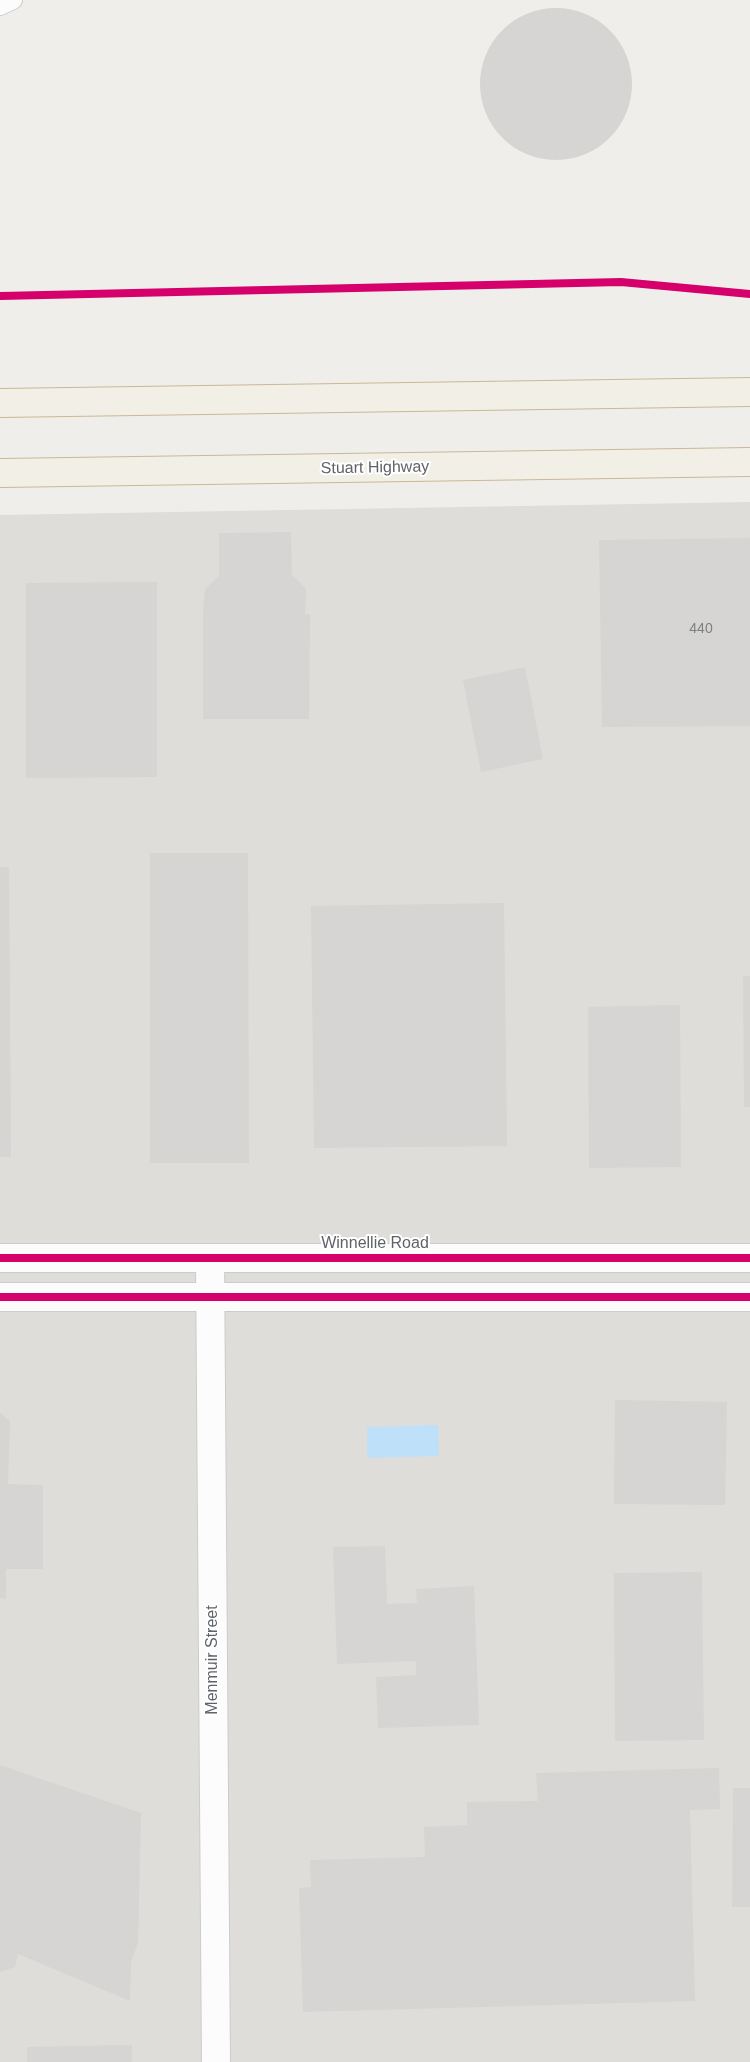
<!DOCTYPE html>
<style>
body{margin:0}
canvas{display:block;background:#efeeea}
</style>
<canvas width="750" height="2062"></canvas>
<script>
const g = document.querySelector('canvas').getContext('2d');
g.lineJoin = 'round';
function fillPath(path, color) { g.fillStyle = color; g.fill(path, 'evenodd'); }
function trace(path, color, width, dash) { g.strokeStyle = color; g.lineWidth = width; g.lineCap = dash ? 'butt' : 'round'; g.setLineDash(dash || []); g.stroke(path); }
function label(font, color, halo, rows, align = 'center') {
  g.font = font + ' Arial,sans-serif'; g.lineWidth = 4; g.setLineDash([]); g.textBaseline = 'middle'; g.strokeStyle = halo; g.fillStyle = color; for (const [text, x, y, turn = 0] of rows) {
    g.save(); g.translate(x, y); g.rotate((+turn || 0) * Math.PI / 180); g.textAlign = isNaN(turn) ? turn : align; if (halo) g.strokeText(text, 0, 0); g.fillText(text, 0, 0); g.restore();
  }
}
fillPath(new Path2D(`
 M750,502V2062H0V515Z`), '#dfddda');
fillPath(new Path2D(`
 M438,1425L439,1456L367,1458V1427Z`), '#bfe0f9');
fillPath(new Path2D(`
 M480 84a76 76 0 1 1 152 0a76 76 0 1 1-152 0Z
 M291,532L292,575L306,589L305,614H310L309,719H203V614L205,589L219,576V533Z
 M750,538V726L602,727L599,540Z
 M157,582V777L26,778V583Z
 M525,667L543,759L481,772L463,680Z
 M150,853H248L249,1163H150Z
 M0,867H9L11,1157H0Z
 M504,903L507,1146L314,1148L311,906Z
 M743,976H750V1107H744Z
 M680,1005L681,1167L589,1168L588,1007Z
 M615,1400L727,1402L725,1505L614,1504Z
 M0,1413L10,1421L8,1484L43,1485V1569H6V1599L0,1598Z
 M385,1546L387,1604L417,1603L416,1589L474,1586L479,1725L378,1728L376,1677L416,1675V1661L337,1664L333,1547Z
 M702,1572L704,1740L615,1741L614,1573Z
 M0,1765L141,1813L138,1943L131,1962L130,2001L18,1954L15,1967L0,1972Z
 M719,1768L720,1809L690,1810L695,2001L303,2012L299,1888L311,1887L310,1860L425,1857L424,1827L467,1825V1802L538,1801L536,1773Z
 M733,1788H750V1907H732Z
 M132,2045V2062H27V2047Z`), '#d6d5d3');
const service = new Path2D(`
 M0,6L13,0`);
const minor = new Path2D(`
 M0,1258H750
 M210,1258L216,2062
 M0,1297H750`);
const trunk = new Path2D(`
 M0,403L750,392
 M0,473L750,462`);
trace(service, '#cbcccc', 20);
trace(minor, '#cbcccc', 30);
trace(trunk, '#c8b996', 30);
trace(service, '#fdfcfc', 18);
trace(minor, '#fdfcfc', 28);
trace(trunk, '#f2f0e6', 28);
trace(new Path2D(`
 M0,296L621,282L750,294
 M0,1258H750
 M0,1297H750`), '#d6006c', 8);
label('14px', '#7e8184', null, [
 ["440",701,629]
]);
label('16px', '#5f6368', '#fff', [
 ["Stuart Highway",375,468,-1],
 ["Winnellie Road",375,1244],
 ["Menmuir Street",213,1660,-90]
]);
</script>
